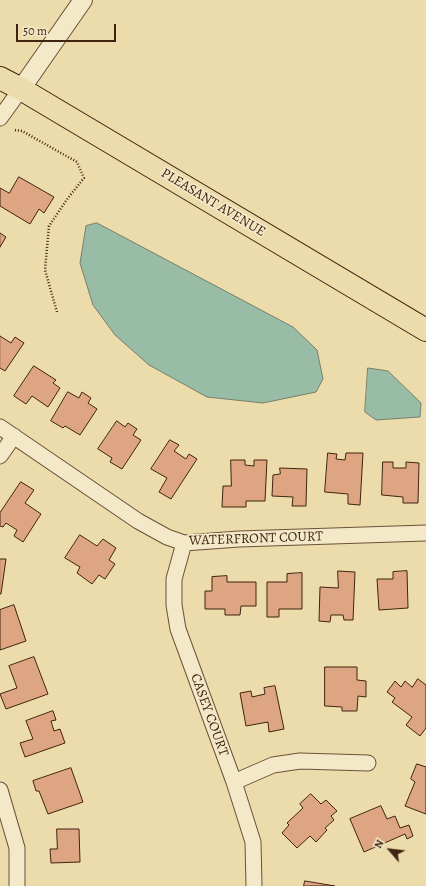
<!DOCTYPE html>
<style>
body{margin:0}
#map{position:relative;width:426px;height:886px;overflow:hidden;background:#ecdcab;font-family:Alegreya,serif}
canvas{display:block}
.north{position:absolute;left:370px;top:830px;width:40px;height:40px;-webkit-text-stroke:3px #f3e8c8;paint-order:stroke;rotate:298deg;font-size:11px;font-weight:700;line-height:16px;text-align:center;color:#412311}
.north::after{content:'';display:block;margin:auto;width:14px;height:18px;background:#412311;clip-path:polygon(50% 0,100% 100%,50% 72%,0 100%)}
.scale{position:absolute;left:16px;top:24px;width:100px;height:18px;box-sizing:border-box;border:2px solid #412311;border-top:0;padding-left:5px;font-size:12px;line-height:14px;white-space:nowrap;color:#412311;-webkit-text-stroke:3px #f3e8c8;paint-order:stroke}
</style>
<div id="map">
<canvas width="426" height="886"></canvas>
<div class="north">N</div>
<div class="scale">50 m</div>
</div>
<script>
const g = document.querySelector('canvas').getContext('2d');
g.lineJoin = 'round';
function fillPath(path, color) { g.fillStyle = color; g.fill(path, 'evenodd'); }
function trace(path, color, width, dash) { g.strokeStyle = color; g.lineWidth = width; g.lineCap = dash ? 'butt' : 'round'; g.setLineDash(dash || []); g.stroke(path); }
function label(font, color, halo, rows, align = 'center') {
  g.font = font + ' Alegreya,serif'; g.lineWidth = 3.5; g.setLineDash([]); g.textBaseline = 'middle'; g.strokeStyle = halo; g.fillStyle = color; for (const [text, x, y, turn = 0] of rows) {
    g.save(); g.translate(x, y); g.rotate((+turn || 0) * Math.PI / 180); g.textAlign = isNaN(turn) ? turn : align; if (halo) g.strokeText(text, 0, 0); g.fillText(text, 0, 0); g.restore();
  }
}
const water = new Path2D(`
 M97,223L293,327L317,350L323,379L316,392L263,403L207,397L149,365L115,335L93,305L80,263L86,226Z
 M368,368L388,371L421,403L420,417L376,420L365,412Z`);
fillPath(water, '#99bca6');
trace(water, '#767f6a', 1);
const building = new Path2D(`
 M19,177L54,197L44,213L39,209L30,224L0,206V188L9,193Z
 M0,233L6,237L0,247Z
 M0,336L11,343L15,337L24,343L5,371L0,368Z
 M34,366L56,380L53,383L60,388L48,407L32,396L26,404L14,396Z
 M68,392L79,398L82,392L91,398L88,403L97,409L80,435L65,426L63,428L51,421Z
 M117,421L125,427L128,423L137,429L133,435L141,440L122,469L110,462L112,458L98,449Z
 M170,440L179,445L174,451L186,459L189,454L197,459L171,499L159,492L167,478L151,469Z
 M328,453L337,454L336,459L345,460L346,453H363L360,505L348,504V494L325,492Z
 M231,460H245V465L254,466V460H267L265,501H246V507H222L223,486H231Z
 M383,462H393V468H406V462L419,463L418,503H403V497L382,495Z
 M280,468L307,469L306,506H292L293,497L272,496L273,475L280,474Z
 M21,482L34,490L25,503L41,514L23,542L14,536L17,530L6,523L3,527L0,526V513Z
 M80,535L97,546L103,539L116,548L109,560L115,564L105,579L99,575L92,584L77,573L80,567L65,558Z
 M0,559H6L1,594H0Z
 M338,571L355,572L353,620H344L343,615H331L330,622L319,621L320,587L338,588Z
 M407,571L408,608L379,610L377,579H393V572Z
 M302,573V609H279V617H267V582H287V574Z
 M227,576V582H256V606H241L240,615H225V609H205V591H212V577Z
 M14,605L26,641L0,650V610Z
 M34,657L48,694L6,709L0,694L17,688L9,666Z
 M325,667H357V680L366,681V697L358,696L357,711H342V707L325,706Z
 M418,679L426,685V728L420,736L406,725L412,717L392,702L395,698L387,692L395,681L401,687L405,681L412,687Z
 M275,686L284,729L269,732L268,722L246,726L240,693L251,691L252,697L265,694L264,688Z
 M53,711L56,720L51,721L54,731L60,729L65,743L25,757L20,743L33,739L26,721Z
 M417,764L426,767V814L405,806L415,782L411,779Z
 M71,768L83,802L48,814L39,791H36L33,781Z
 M311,794L321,804L326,800L337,811L331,816L334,820L325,828L327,830L316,842L310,836L297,848L282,833L289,825L287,823L303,808L300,804Z
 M381,806L387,819L395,816L400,828L409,825L413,836L407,839L405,834L364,852L350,819Z
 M57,829H79L80,862L51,863L50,849H57Z
 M305,881L335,886H304Z`);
fillPath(building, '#dda581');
trace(building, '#412311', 1);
const minor = new Path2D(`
 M0,118L21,89
 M0,427L138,521L167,537L184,543L239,539L426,533
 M0,456L14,436
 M184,543L174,579V605L178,629L234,782L253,842L254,886
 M234,782L273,765L300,761L368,763
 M0,790L17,848V886`);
const tertiary = new Path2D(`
 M21,89L83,0`);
const primary = new Path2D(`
 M0,78L21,89L426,330`);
trace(minor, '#6c5138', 17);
trace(tertiary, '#6c5138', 20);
trace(primary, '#412311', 24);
trace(new Path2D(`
 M15,130L22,131L77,162L84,178L68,198L49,226L45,270L57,312`), '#412311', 2.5, [1, 2]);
trace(minor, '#f3e8c8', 15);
trace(tertiary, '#f3e8c8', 18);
trace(primary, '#ecdcab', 22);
label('14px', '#412311', '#f3e8c8', [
 ["PLEASANT AVENUE",213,203,31],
 ["WATERFRONT COURT",256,539,-2],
 ["CASEY COURT",209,715,70]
]);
</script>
